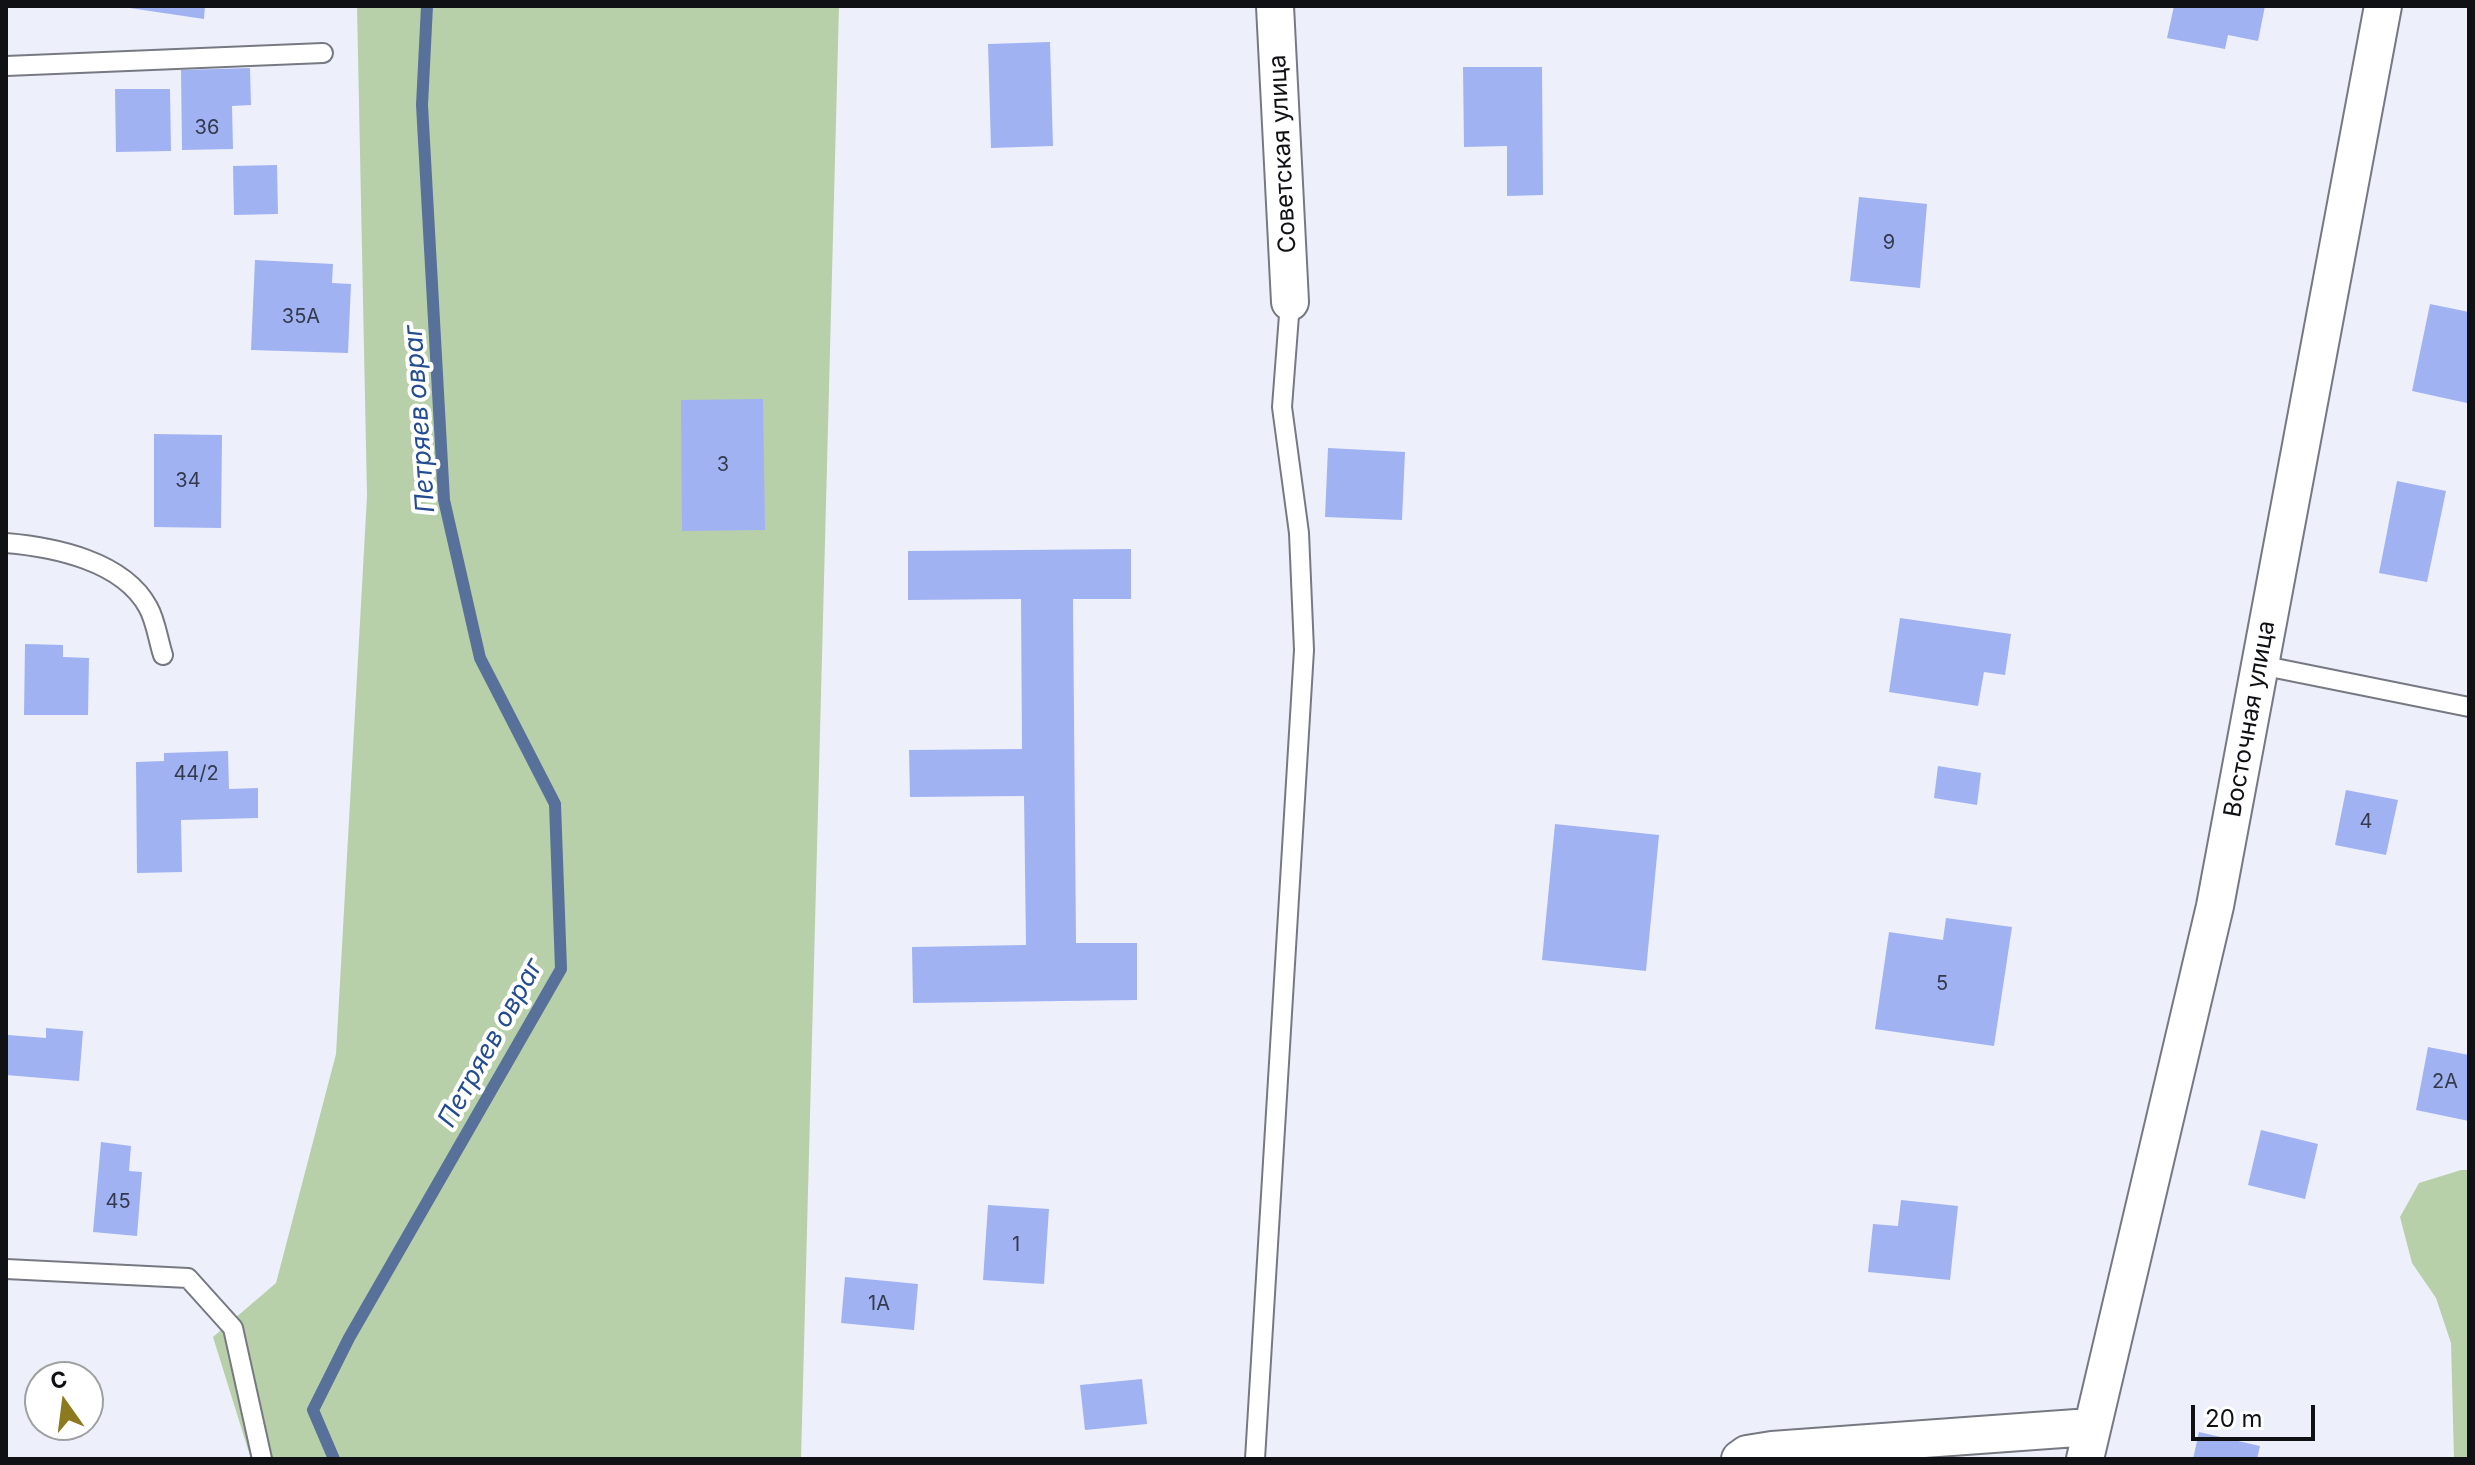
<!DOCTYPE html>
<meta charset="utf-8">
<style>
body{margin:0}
#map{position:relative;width:2475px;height:1465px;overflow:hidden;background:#edf0fa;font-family:Inter,sans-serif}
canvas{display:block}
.frame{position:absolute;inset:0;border:8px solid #101114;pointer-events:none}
.north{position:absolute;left:24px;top:1361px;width:80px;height:80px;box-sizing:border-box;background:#fff;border:2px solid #9fa0a1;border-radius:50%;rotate:346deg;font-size:22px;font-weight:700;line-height:32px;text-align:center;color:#101114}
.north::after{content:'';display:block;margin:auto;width:28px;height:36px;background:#8d791e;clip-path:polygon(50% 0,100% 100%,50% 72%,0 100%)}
.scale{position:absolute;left:2191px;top:1405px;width:124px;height:36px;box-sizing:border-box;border:4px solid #101114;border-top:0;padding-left:10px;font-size:24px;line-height:28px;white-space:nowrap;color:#101114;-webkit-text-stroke:6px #fff;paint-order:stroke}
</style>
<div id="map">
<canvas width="2475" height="1465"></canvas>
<div class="frame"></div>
<div class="north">С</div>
<div class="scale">20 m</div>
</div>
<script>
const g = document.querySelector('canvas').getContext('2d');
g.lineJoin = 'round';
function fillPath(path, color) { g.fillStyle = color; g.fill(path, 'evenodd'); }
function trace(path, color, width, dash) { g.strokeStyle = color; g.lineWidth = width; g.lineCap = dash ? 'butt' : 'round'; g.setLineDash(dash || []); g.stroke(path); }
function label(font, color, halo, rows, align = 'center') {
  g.font = font + ' Inter,sans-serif'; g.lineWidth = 8; g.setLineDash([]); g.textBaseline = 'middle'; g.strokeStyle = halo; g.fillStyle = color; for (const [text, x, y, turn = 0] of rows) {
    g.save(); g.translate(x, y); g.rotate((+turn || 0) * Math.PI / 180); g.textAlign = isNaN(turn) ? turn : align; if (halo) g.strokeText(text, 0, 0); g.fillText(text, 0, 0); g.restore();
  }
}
fillPath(new Path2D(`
 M357,6H839L801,1459H251L213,1337L276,1283L336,1054L367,496Z
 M2461,1170H2469V1459H2454L2451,1343L2436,1298L2412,1263L2400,1217L2419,1183Z`), '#b7d0a9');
trace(new Path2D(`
 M334,1459L313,1410L349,1338L561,969L555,804L480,658L444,500L422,105L427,6`), '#58719a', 12);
fillPath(new Path2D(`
 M116,6H205L204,19Z
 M2174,6H2265L2258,41L2228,35L2225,49L2167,38Z
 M1050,42L1053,146L991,148L988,44Z
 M1463,67H1542L1543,195L1507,196V146L1464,147Z
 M250,68L251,105L232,106L233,149L182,150L181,70Z
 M115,89H170L171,151L116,152Z
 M277,165L278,214L234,215L233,166Z
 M1859,197L1927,204L1920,288L1850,281Z
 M255,260L333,264L332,283L351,284L348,353L251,350Z
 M2430,304L2469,312L2467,403L2412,391Z
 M763,399L765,530L682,531L681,400Z
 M154,434L222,435L221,528L154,527Z
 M1328,448L1405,452L1402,520L1325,517Z
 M2397,481L2446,491L2427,582L2379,573Z
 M1131,549V599H1073L1076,943H1137V1000L913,1003L912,947L1026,945L1024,796L910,797L909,750L1022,749L1021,599L908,600V551Z
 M1900,618L2011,634L2005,675L1984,672L1978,706L1889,692Z
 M25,644L63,645V657L89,658L88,715H24Z
 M228,751L229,789L258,788V818L181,820L182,872L137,873L136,762L164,761V753Z
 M1938,766L1981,773L1977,805L1934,798Z
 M2346,790L2398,800L2386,855L2335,845Z
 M1555,824L1659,835L1646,971L1542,960Z
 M1946,918L2012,927L1994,1046L1875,1029L1889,932L1943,940Z
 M46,1028L83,1031L79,1081L6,1075L8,1035L46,1038Z
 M2428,1047L2469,1055V1121L2416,1110Z
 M2261,1130L2318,1144L2305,1199L2248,1185Z
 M101,1142L131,1146L129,1171L142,1172L137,1236L93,1232Z
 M1901,1200L1958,1206L1950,1280L1868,1272L1873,1224L1898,1226Z
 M988,1205L1049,1209L1044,1284L983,1280Z
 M845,1277L918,1284L914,1330L841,1323Z
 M1142,1379L1147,1424L1085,1430L1080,1385Z
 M2199,1432L2260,1446L2257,1459H2193Z`), '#a0b2f2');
const service = new Path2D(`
 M6,66L323,53
 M6,543C54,547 123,561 148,607C156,621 158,640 163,655
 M2260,665L2469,707
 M6,1269L188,1278L233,1328L262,1459
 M1255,1459L1304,650L1299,533L1282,407L1290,302`);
const minor = new Path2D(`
 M1275,6L1290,302
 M1740,1459L1747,1454L1772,1450L2090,1427
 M2085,1459L2215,906L2383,6`);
trace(service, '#777982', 22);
trace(minor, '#777982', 40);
trace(service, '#fff', 18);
trace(minor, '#fff', 36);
label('20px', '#34394c', null, [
 ["36",207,128],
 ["9",1889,243],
 ["35А",301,317],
 ["3",723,465],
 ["34",188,481],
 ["44/2",196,774],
 ["4",2366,822],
 ["5",1942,984],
 ["2А",2445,1082],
 ["45",118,1202],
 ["1",1016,1245],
 ["1А",879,1304]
]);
label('24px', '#101114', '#fff', [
 ["Советская улица",1283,154,-93],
 ["Восточная улица",2250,719,-80]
]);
label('italic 26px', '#234c92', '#fff', [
 ["Петряев овраг",420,419,-94],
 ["Петряев овраг",491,1043,-61]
]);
</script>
